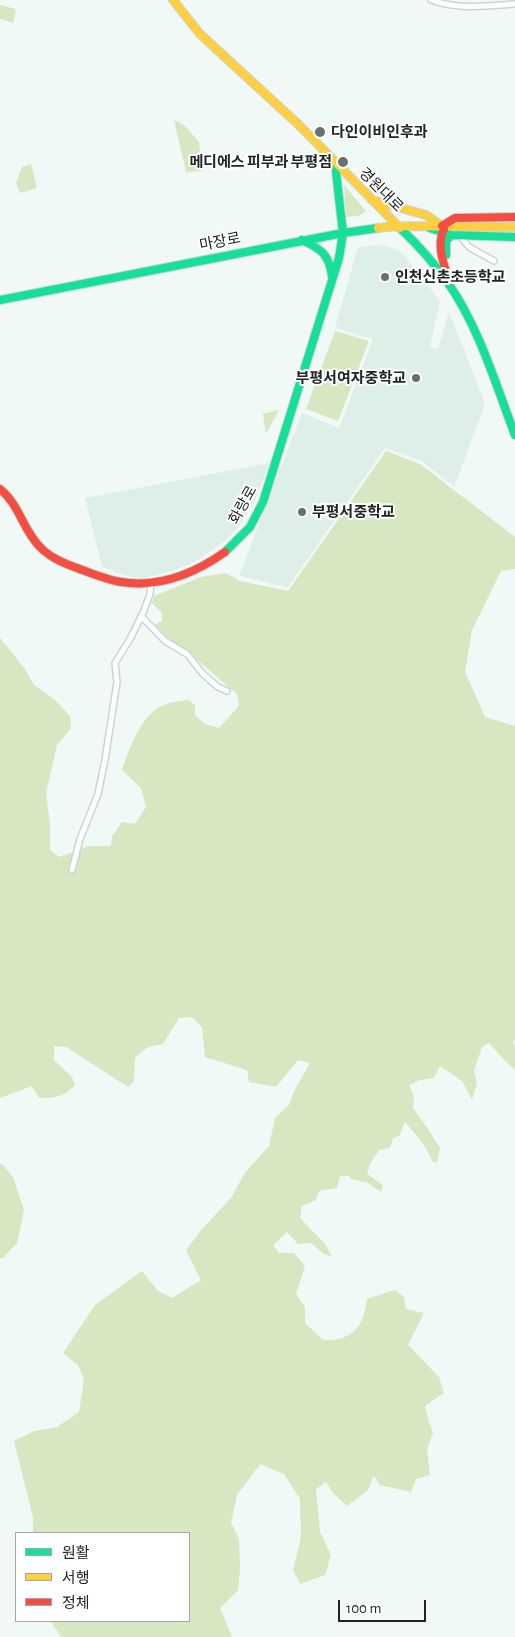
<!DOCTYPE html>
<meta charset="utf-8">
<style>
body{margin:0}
#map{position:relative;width:515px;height:1637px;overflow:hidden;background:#f0f9f5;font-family:"Alegreya Sans","Noto Sans KR",sans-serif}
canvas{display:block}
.legend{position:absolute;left:15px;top:1532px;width:175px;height:90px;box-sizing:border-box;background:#fff;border:1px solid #a6a8a7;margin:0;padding:6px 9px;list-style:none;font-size:15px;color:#202624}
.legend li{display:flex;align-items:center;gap:10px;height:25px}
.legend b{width:25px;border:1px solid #a6a8a7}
.scale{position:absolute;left:338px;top:1600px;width:88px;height:22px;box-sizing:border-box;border:2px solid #202624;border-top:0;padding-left:6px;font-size:15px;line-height:18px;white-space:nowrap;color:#202624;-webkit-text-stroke:4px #fff;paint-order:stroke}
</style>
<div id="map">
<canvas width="515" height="1637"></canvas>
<ul class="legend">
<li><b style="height:6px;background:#16e098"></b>원활</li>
<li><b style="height:6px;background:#ffcf43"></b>서행</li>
<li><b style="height:6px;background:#f24e42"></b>정체</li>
</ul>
<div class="scale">100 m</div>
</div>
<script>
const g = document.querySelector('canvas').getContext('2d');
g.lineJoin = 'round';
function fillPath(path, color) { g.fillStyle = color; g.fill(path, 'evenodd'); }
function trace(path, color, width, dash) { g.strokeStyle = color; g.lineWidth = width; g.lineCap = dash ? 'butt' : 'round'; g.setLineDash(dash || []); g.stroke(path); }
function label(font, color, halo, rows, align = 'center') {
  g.font = font + ' "Alegreya Sans","Noto Sans KR",sans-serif'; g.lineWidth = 4; g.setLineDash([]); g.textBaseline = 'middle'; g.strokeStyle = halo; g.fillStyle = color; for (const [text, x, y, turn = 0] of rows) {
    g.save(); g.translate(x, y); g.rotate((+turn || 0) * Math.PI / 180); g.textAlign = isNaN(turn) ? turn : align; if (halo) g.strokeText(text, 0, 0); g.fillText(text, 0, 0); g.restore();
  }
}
fillPath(new Path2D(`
 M381,245L393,248L403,254L440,301L430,347L438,349L449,312L485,404L454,487L422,461L385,448L288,587L239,576L302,413L339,428L373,339L335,328L358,247Z
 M270,463L253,504L240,525L225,541L196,561L173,571L144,578L132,577L117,573L102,566L85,498Z`), '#ddefe7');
fillPath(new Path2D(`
 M0,5L16,9L13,23L0,19Z
 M174,120L184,125L199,142L202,171L186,172Z
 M31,164L37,188L20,193L16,183L22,167Z
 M344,185L366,211L359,216L346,217Z
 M335,331L369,341L338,421L306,409Z
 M279,410L266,434L263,414Z
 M386,451L420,464L515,537V569L501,571L472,630L465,672L485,717L515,726V1039L513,1042L515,1046V1070L505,1061L489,1043L482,1047L474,1071L477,1083L472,1100L462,1081L440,1066L434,1078L420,1080L409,1085L414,1096L413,1108L428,1129L440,1148L437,1163L432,1161C426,1145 416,1135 405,1122L399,1136L393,1138L390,1148L379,1150L370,1164L367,1174L383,1185L381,1192L368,1183L351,1179L349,1176H340L337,1188L319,1191L316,1200L302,1206L300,1218L325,1244L332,1257L324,1254L311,1243L298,1244L287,1232L273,1245L279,1253H294L305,1266L296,1294L305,1307V1323L323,1340C352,1341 364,1327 367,1299L395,1290L404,1297L406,1309L424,1313L408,1345L439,1377L444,1393L425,1406L428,1419L433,1433L427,1449L430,1475L416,1479L411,1492L380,1485L374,1476L368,1490L347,1506L333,1493L326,1482L316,1489L320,1532L331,1555L325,1575L300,1584L293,1570L301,1537L300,1499L284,1474L260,1464L237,1495L231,1523L239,1539L240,1569L238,1590L220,1608L232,1637H61L51,1621H189V1533H33V1517L14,1441L34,1431L57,1427L79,1412L84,1380L78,1365L63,1353L95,1305L142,1271L158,1291L172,1298L201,1280L186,1250L202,1229L231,1198L244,1174L269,1146L275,1118L289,1105L293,1093L310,1063L298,1060L276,1087L249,1082L247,1070L205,1057L202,1027L192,1017L179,1018L163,1044L148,1047L135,1058L134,1081L128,1087L66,1047L54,1046V1060L72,1077L75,1085C64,1097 54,1098 39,1098L32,1086L0,1098V638L25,669L34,685L55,700L70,716L71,728L57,745L46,793L50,824V850L59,857L89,846H111L112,836L122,822L135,824L146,807L141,788L122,770C129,749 142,713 164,705C171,702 180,701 188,700L195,705V715L205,724L219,728L239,706L237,694L195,658L170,640L155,625L162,621V613L152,603L154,596L201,577L226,573L240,581L288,591Z
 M0,1164L3,1165L13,1177L24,1210L17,1243L3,1258H0Z`), '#d6e7c1');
const street = new Path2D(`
 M431,0C458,10 487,6 515,4
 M460,236L469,247L494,261
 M141,616L165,641L187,654L203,674L218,687L227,691
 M72,870L80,839L98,794L105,760L117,682L115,663L130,639L143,613L150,594L151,584`);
const fast = new Path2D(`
 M400,228C418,245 434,263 448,283C479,327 496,385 515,435
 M430,228L451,235L515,237
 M302,240C321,249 329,254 332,276
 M446,255V241L451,235
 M0,300L343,233L378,228
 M225,552L250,527L263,502L339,258L343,233L335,163`);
const slow = new Path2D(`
 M173,0L200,34L299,125L400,228
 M372,200L426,215L442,226
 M378,228L397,226L515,227`);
const jam = new Path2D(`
 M442,226L455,218L515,217
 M444,229C436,246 444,264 449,281
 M0,489C20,505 23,531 41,548C53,560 69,565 85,571C96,575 109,580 121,582C159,588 194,574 225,552`);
trace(street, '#cdd4d1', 8);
trace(fast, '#cdd4d1', 10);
trace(slow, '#cdd4d1', 10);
trace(jam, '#cdd4d1', 10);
trace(street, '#fdfefe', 5);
trace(fast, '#16e098', 8);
trace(slow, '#ffcf43', 8);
trace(jam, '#f24e42', 8);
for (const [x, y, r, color] of [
 [320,132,6,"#69706d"],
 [343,162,6,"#69706d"],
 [385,277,5,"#69706d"],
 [416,378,5,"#69706d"],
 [302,512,5,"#69706d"]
]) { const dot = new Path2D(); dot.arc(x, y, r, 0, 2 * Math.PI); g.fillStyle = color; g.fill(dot); trace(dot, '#fff', 2); }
label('bold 15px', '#202624', '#fff', [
 ["다인이비인후과",331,132],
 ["메디에스 피부과 부평점",332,162,"right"],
 ["인천신촌초등학교",395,277],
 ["부평서여자중학교",406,378,"right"],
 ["부평서중학교",312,512]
], 'left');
label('15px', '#202624', '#fff', [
 ["경원대로",381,190,45],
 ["마장로",220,242,-11],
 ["화랑로",243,505,-61]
]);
</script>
